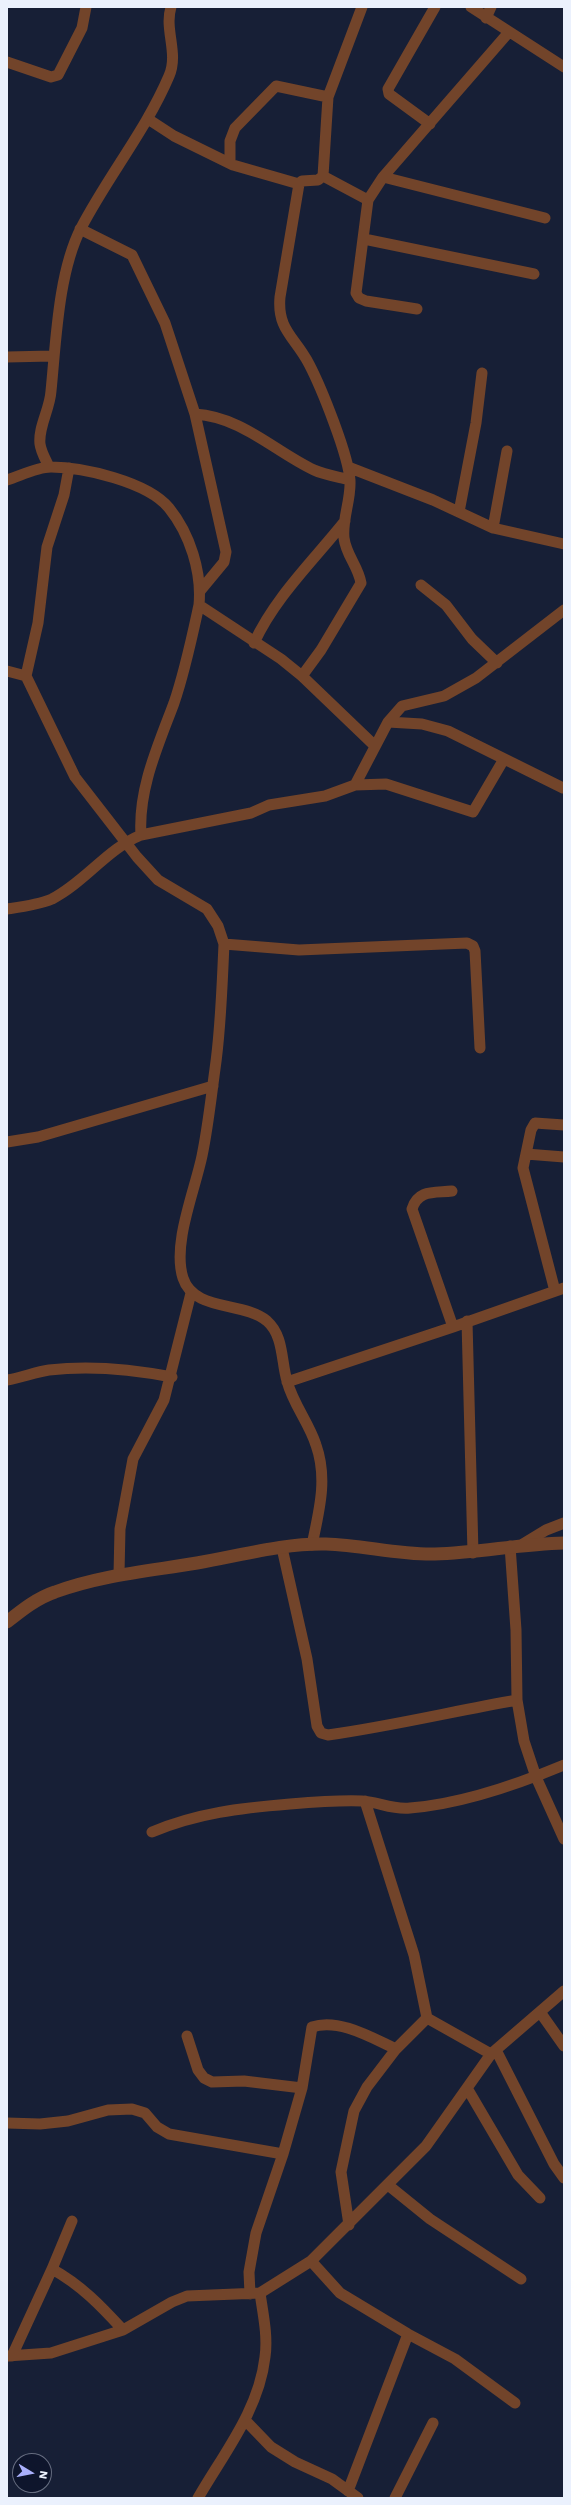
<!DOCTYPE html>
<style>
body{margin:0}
#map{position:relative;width:571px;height:2505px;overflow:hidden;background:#171f36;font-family:"Work Sans",sans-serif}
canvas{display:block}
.frame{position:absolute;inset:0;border:8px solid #ebf1fd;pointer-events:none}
.north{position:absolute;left:12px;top:2453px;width:40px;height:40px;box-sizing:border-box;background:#0e152c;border:1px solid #666d80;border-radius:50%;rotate:100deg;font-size:11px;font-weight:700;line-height:16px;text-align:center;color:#ebf1fd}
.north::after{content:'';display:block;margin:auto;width:14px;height:18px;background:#aab0fb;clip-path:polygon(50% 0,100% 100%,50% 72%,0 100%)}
</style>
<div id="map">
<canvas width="571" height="2505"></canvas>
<div class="frame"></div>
<div class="north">N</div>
</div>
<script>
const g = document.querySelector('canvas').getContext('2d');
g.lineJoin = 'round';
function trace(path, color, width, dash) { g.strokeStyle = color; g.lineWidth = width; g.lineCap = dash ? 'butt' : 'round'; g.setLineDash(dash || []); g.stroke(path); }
trace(new Path2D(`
 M471,7L564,67
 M486,18L491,7
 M7,62L51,77L58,75L82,28L86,7
 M148,119L174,136L233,165L299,184
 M430,124L389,94L388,89L435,7
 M230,163V141L235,128L276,86L328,97
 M323,176L368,200
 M383,177L545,218
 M80,229L132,255L165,323L195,414L226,552L224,562L200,591
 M364,239L534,274
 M417,309L366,301L359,298L356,293L368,200L383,177L509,32
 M7,357L52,356
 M195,414C242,417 274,451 314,470C325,475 339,477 350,480
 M49,467C46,460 41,452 40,444C38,427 50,409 51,391C56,342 58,273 81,228C108,176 146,130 169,76C179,53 164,30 171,7
 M348,467L433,500L493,528L564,544
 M69,468L64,495L47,547L38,623L26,676L75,777L137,857L158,880L207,909L218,926L224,944C222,986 221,1028 215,1069C211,1098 208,1127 202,1156C195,1190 172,1244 183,1278C194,1312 243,1301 267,1321C284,1336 281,1361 287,1381C293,1404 309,1423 316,1445C328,1479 319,1511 312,1545
 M7,480C20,476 37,467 51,467C83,467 148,482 169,508C190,534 202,572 199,605C192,637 185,671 174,703C158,746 138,789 141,835
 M459,512L476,423L482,373
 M493,528L507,451
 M421,585L446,605L472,639L497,663
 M199,605L281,659L302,676L375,746
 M254,643C275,597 314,560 345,521
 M7,671L26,676
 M302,676L321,650L361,583C358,566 346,555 344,538C342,519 351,500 350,481C349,456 321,387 309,364C295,337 277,330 280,297L299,184L302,181L318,180L323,176L328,97L362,7
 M388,722L422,724L448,731L563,788
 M355,785L386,784L473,812L504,759
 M7,909C21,907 38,905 52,899C85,882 107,849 141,835L251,813L269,805L325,796L355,785L388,722L402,706L444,696L476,678L564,610
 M224,944L299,950L467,943L473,946L475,951L480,1048
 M7,1142L38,1137L213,1086
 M526,1154L564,1157
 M452,1191C435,1193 418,1189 412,1209L453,1327
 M555,1291L523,1168L531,1130L535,1123L564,1125
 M467,1321L473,1553
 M7,1380C21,1378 35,1372 49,1370C91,1365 131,1369 172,1377
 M287,1382L453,1327L564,1288
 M523,1544L546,1530L564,1523
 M510,1546L516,1630L517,1700L524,1741L536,1777L564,1839
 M282,1548L307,1659L317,1726L321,1733L328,1735C392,1726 454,1711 517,1700
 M119,1574L120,1529L133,1459L164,1400L191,1293
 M365,1801L414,1955L427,2018L491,2054
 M152,1832C197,1813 241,1808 290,1804C314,1802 338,1800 362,1801C379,1802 392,1810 410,1808C462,1804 516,1785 564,1765
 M540,2012L564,2046
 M187,2036L198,2070L204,2078L212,2082L244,2081L302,2088
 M496,2050L554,2164L564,2178
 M467,2088L518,2175L540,2198
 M7,2123L40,2124L68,2121L108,2110L132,2109L145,2113L157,2127L169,2134L283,2154
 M388,2185L430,2219L521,2279
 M349,2225L341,2172L354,2111L367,2087L396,2049L427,2018
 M311,2261L340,2293L408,2334L455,2359L515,2403
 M52,2269C81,2285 101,2306 123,2330
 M250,2294L249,2272L256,2233L283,2154L302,2088L312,2027C339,2018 372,2038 396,2049
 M7,2356L51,2353L123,2330L172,2302L187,2296L260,2293L311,2261L426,2146L491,2054L564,1991
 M12,2356L52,2269L72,2221
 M245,2420L271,2447L295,2462L332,2479L358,2498
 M348,2491L408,2334
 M198,2498C224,2453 259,2410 265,2357C268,2336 263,2314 260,2293
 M395,2498L433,2423`), '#72442a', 11);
trace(new Path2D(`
 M7,1622C22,1610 37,1598 55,1592C101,1575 150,1571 197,1563C239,1556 283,1543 326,1544C363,1545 398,1555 435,1554C478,1553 520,1544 564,1543`), '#72442a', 13);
</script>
